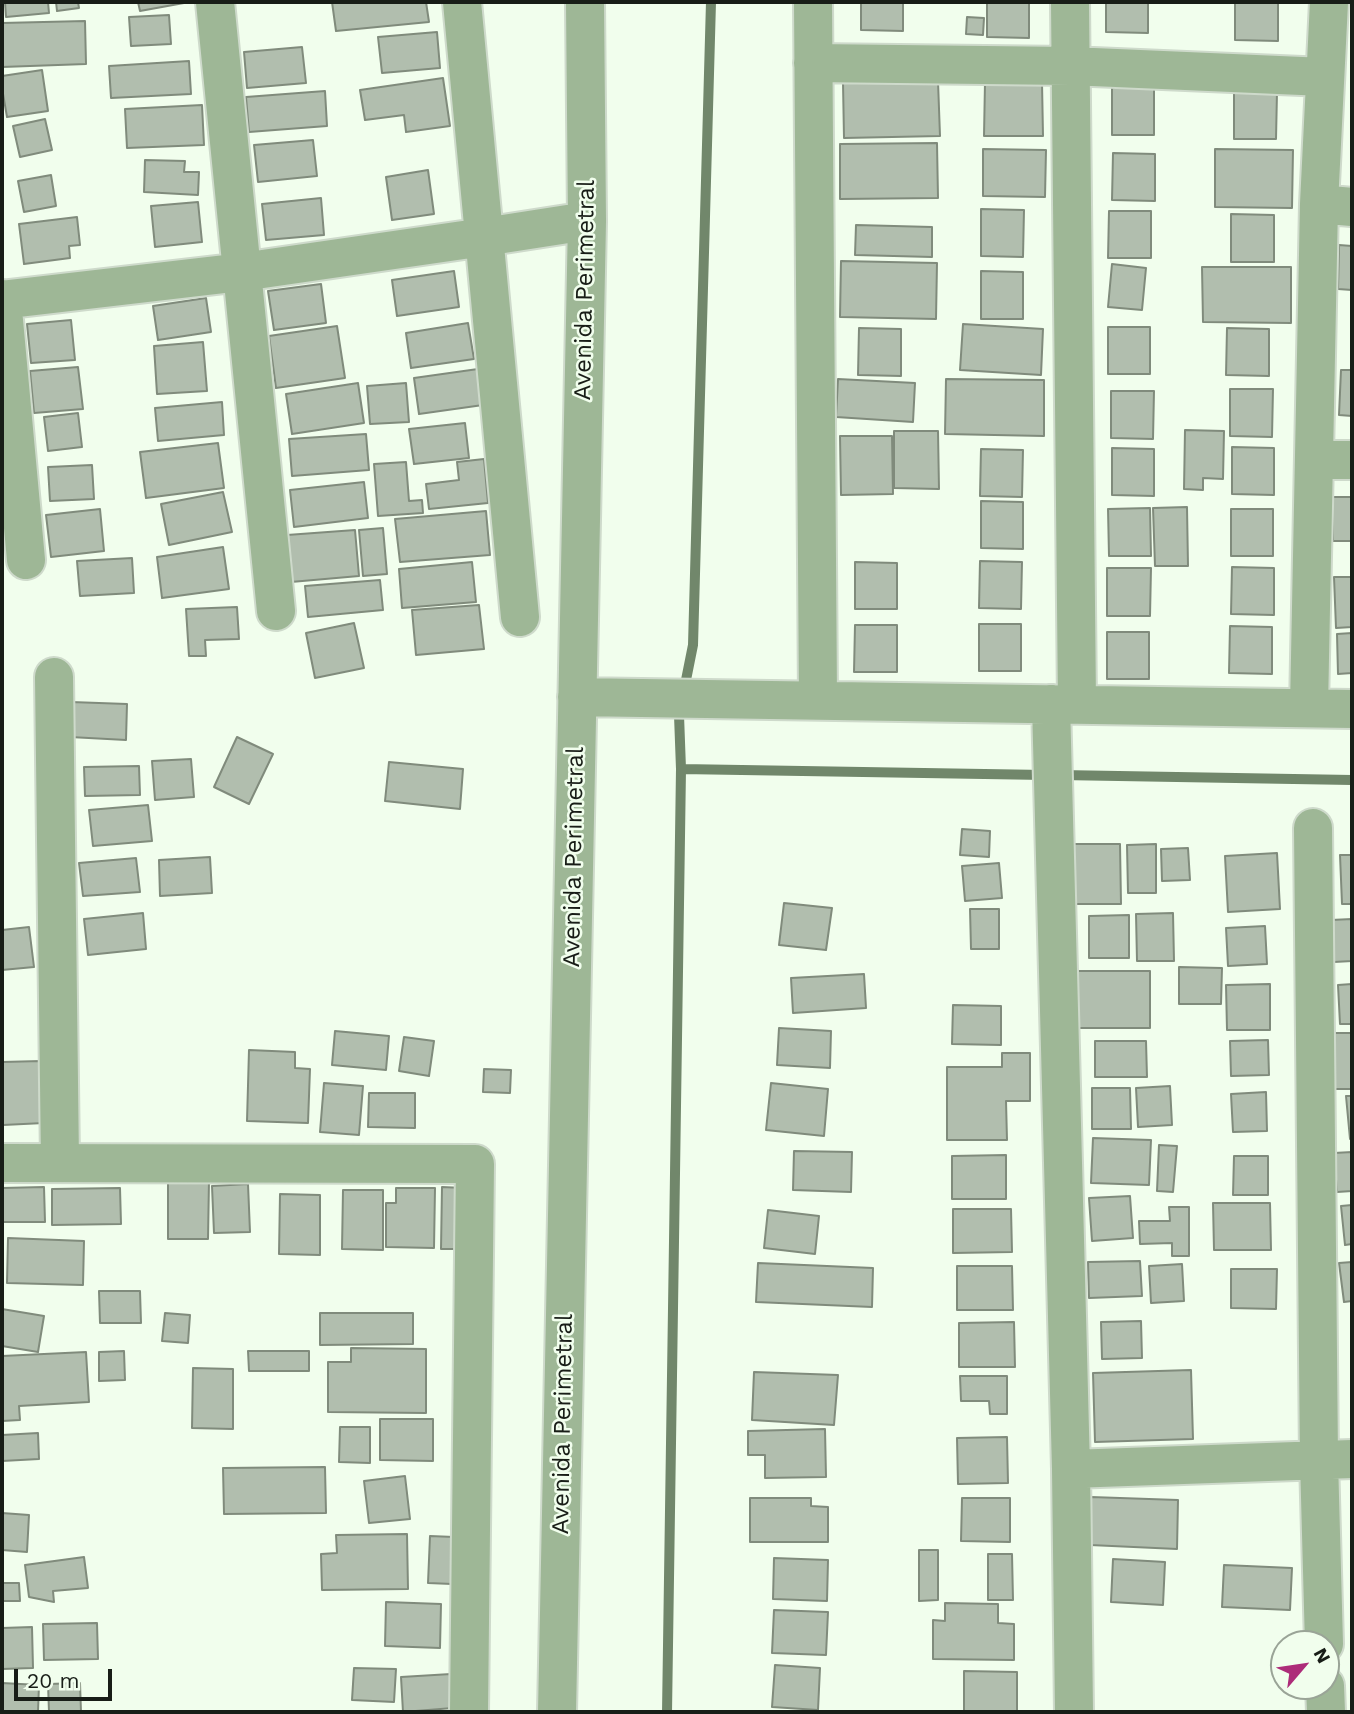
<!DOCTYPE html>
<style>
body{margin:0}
#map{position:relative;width:1354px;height:1714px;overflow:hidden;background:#f1feed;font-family:"Work Sans",sans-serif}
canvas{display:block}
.frame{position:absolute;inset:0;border:4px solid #181d17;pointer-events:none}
.north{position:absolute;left:1270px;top:1630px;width:70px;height:70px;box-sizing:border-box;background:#f1feed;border:2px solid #9aa497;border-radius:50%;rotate:61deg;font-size:19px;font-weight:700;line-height:28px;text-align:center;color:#181d17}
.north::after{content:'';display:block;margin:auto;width:24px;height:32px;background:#ad2c79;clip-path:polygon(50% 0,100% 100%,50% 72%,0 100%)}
.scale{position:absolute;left:14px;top:1669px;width:98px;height:32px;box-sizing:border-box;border:4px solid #181d17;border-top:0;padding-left:9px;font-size:21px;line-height:24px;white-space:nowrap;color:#181d17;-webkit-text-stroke:5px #f1feed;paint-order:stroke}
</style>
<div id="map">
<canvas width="1354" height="1714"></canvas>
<div class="frame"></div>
<div class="north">N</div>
<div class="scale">20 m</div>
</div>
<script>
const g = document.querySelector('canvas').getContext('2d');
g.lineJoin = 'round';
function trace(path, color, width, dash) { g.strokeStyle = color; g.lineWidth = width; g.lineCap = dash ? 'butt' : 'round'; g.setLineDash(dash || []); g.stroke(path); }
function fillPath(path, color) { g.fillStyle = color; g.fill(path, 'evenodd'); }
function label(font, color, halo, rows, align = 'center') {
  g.font = font + ' "Work Sans",sans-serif'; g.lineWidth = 5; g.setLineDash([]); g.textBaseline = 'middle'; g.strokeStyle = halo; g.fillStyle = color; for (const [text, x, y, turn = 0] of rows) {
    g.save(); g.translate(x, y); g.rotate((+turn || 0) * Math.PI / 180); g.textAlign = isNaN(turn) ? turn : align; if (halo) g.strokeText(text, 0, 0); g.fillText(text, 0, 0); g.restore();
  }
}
trace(new Path2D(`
 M684,690L693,645L711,2
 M681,769L1045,775
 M1060,775L1352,780
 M667,1712L681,769L679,715L681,708`), '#71876b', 10);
const building = new Path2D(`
 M5,2H48L49,13L6,17Z
 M56,2H78L79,8L57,11Z
 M138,2H183L184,3L140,11Z
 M332,2H426L429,22L336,31Z
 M861,2H903V31L861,30Z
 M987,2H1029V38L987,37Z
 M1106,2H1148V33L1106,32Z
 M1235,2H1278V41L1235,40Z
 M169,15L171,44L131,46L129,17Z
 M967,17L984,18L983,35L966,34Z
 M85,21L86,64L2,67V23Z
 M437,32L440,68L382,73L378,37Z
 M302,47L306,83L247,88L244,52Z
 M189,61L191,94L111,98L109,66Z
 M42,70L48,111L7,117L2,88V76Z
 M443,78L450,126L406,132L404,115L365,120L360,90Z
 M938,81L940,136L844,138L843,83Z
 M985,82H1042L1043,136H984Z
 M1112,88H1154V135H1112Z
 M325,91L327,126L249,132L246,97Z
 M1234,92H1277L1276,139H1234Z
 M202,105L204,145L127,148L125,109Z
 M45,119L52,150L20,157L13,126Z
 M313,140L317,176L258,182L254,145Z
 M937,143L938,198L840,199V144Z
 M983,149L1046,150L1045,197L983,196Z
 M1215,149L1293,150L1292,208L1215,207Z
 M1113,153L1155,154V201L1112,200Z
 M145,160L185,161L184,172H199L198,195L144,192Z
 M428,170L434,214L392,220L386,177Z
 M51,175L56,206L24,212L18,181Z
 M321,198L324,235L266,240L262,204Z
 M198,202L202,242L155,247L151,206Z
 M981,209L1024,210L1023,257L981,256Z
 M1109,211H1151V258H1108Z
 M1231,214L1274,215V262H1231Z
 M77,217L80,245L69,246L70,258L24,264L19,224Z
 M856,225L932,227V257L855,255Z
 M1339,245L1352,246V290L1338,289Z
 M841,261L937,263L936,319L840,317Z
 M1112,264L1146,268L1142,310L1108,307Z
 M1202,267H1291V323L1203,322Z
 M454,271L459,307L397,316L392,280Z
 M981,271L1023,272V319H981Z
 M321,284L326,323L274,330L268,291Z
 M206,298L211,332L158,340L153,306Z
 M71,320L75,360L31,363L27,324Z
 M468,323L474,359L411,368L406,333Z
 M963,324L1043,329L1041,375L960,370Z
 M337,326L345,378L276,388L269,336Z
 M1108,327H1150V374H1108Z
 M859,328L901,329V376L858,375Z
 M1227,328L1269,329V376L1226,375Z
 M203,342L207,391L157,394L154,346Z
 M78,367L83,409L34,413L30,371Z
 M478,369L483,405L419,414L414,378Z
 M1341,370H1352V416L1339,415Z
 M838,379L915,383L913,422L836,417Z
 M946,379L1044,380V436L945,434Z
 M358,383L364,423L292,434L286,394Z
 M406,383L409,422L370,424L367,386Z
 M1230,389H1273L1272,437L1230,436Z
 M1111,391H1154L1153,439L1111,438Z
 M222,402L224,435L158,441L155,408Z
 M78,413L82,447L48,451L44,417Z
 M465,423L469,458L414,464L409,429Z
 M1185,430L1224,431L1223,479L1203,478V490L1184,489Z
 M894,431H938L939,489L894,488Z
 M366,434L369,470L292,476L289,439Z
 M840,436H892L893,494L841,495Z
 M218,443L224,488L146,498L140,452Z
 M1232,447L1274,448V495L1232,494Z
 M1112,448L1154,449V496L1112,495Z
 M981,449L1023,450L1022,497L980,496Z
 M484,459L488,503L429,509L426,484L459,480L457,462Z
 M406,462L409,501L422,500L423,513L378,516L374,464Z
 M92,465L94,499L50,501L48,467Z
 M364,482L368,518L294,527L290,490Z
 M223,492L232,532L169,545L161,504Z
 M1332,497H1352V541H1333Z
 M981,501L1023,502V549L981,548Z
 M1187,507L1188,566H1155L1153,508Z
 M1150,508L1151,556H1109L1108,509Z
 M100,509L104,551L51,557L46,515Z
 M1231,509H1273V556H1231Z
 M486,511L490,555L400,562L395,519Z
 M383,528L387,574L363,576L359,530Z
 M355,530L359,576L291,582L287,535Z
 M223,547L229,589L162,598L157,557Z
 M132,558L134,593L80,596L77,561Z
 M980,561L1022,562L1021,609L979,608Z
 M472,562L476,602L402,608L399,569Z
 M855,562L897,563V609H855Z
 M1232,567L1274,568V615L1231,614Z
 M1107,568H1151L1150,616H1107Z
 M1334,577H1352V627L1336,628Z
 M380,580L383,610L308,617L305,586Z
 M479,605L484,649L416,655L412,610Z
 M237,607L239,639L205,640L206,656H189L186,609Z
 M354,623L364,668L315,678L306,633Z
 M979,624H1021V671H979Z
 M855,625H897V672H854Z
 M1230,626L1272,627V674L1229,673Z
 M1107,632H1149V679H1107Z
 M1352,633V673L1338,674L1337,634Z
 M71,702L127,704L126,740L70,737Z
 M237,737L273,754L249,804L214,787Z
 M191,759L194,797L155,800L152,761Z
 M389,762L463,769L460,809L385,801Z
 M139,766L140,795L85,796L84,767Z
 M148,805L152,841L93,846L89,810Z
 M962,829L990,831L989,857L960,855Z
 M1072,844H1120L1121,904H1073Z
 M1156,844V893H1128L1127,845Z
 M1188,848L1190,880L1162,881L1161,849Z
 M1277,853L1280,909L1228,912L1225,856Z
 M1340,855H1352V904H1342Z
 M210,857L212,893L160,896L159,860Z
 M136,858L140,892L83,896L79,863Z
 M999,863L1002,898L965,901L962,866Z
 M784,903L832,908L826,950L779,945Z
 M970,909H999V949H971Z
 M143,913L146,949L88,955L84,919Z
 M1173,913L1174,961H1137L1136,914Z
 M1129,915V958H1089V916Z
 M1352,919V961L1334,962L1331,920Z
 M1265,926L1267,964L1228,966L1226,928Z
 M29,927L34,967L2,970V930Z
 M1179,967L1222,968L1221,1004H1179Z
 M1077,971H1150V1028H1078Z
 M864,974L866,1008L793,1013L791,978Z
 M1270,984V1030H1227L1226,985Z
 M1352,984V1024H1340L1338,985Z
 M953,1005L1001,1006V1045L952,1044Z
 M779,1028L831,1031L830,1068L777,1065Z
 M335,1031L389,1036L386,1070L332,1065Z
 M1325,1033H1352V1089H1326Z
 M404,1037L434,1041L429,1076L399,1071Z
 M1268,1040L1269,1075L1231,1076L1230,1041Z
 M1095,1041H1146L1147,1077H1095Z
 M249,1050L295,1052V1068L310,1069L308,1123L247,1121Z
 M1002,1053H1030V1101H1006L1007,1140H947V1067H1002Z
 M41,1061L44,1123L3,1125L2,1062Z
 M484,1069L511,1070L510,1093L483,1092Z
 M324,1083L363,1086L359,1135L320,1132Z
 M771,1083L828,1089L824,1136L766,1130Z
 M1170,1086L1172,1125L1138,1127L1136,1088Z
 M1092,1088H1130L1131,1129H1092Z
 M1266,1092L1267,1131L1233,1132L1231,1094Z
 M369,1093H415V1128L368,1127Z
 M1346,1096H1352V1139H1350Z
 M1093,1138L1151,1140L1149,1185L1091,1183Z
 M1159,1145L1177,1146L1173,1192L1157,1191Z
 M794,1151L852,1152L851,1192L793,1190Z
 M1352,1152V1191L1337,1192L1334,1153Z
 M1006,1155V1199H952V1156Z
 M1234,1156H1268V1195H1233Z
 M168,1179L209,1180L208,1239H168Z
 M248,1184L250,1232L214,1233L212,1186Z
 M44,1187L45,1222H2V1188Z
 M442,1187L464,1188L462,1249H441Z
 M120,1188L121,1224L52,1225V1189Z
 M396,1188H435L434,1248L386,1247V1203H396Z
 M343,1190H383V1250L342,1249Z
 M280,1194L320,1195V1255L279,1254Z
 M1130,1196L1133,1238L1092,1241L1089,1198Z
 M1213,1203H1270L1271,1250H1214Z
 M1352,1205V1244L1345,1245L1341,1206Z
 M1169,1207H1189V1256H1172V1243L1140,1244L1139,1221H1170Z
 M953,1209H1011L1012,1252L953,1253Z
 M768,1210L819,1216L815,1254L764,1248Z
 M8,1238L84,1241L83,1285L7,1283Z
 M1140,1261L1142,1296L1089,1298L1088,1262Z
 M1352,1262V1301L1344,1302L1339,1263Z
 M758,1263L873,1268L872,1307L756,1302Z
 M1182,1264L1184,1301L1151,1303L1149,1266Z
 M957,1266H1012L1013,1310H957Z
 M1231,1269H1277L1276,1309L1231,1308Z
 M99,1291H140L141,1323H100Z
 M2,1309L44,1316L38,1352L2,1346Z
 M165,1313L190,1315L188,1343L162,1341Z
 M320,1313H413V1344L320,1345Z
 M1141,1321L1142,1358L1102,1359L1101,1322Z
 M1014,1322L1015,1367H959V1323Z
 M351,1348L426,1349V1413L328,1412V1362H351Z
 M124,1351L125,1380L99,1381V1352Z
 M248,1351H309V1371H249Z
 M86,1352L89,1402L19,1406L20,1420L2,1421V1356Z
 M193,1368L233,1369V1429L192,1428Z
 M1191,1370L1193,1439L1095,1442L1093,1373Z
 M754,1372L838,1375L834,1425L752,1420Z
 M960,1376H1007V1414H990L989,1401H961Z
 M380,1419H433V1461L380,1460Z
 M340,1427H370V1463L339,1462Z
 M825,1429L826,1477L765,1478V1455H748V1431Z
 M38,1433L39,1459L2,1461V1435Z
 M1007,1437L1008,1483L958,1484L957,1438Z
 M325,1467L326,1513L224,1514L223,1468Z
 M405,1476L410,1519L369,1523L364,1481Z
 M1091,1497L1178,1500L1177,1549L1090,1545Z
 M750,1498H811V1506L828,1507V1542H750Z
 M962,1498H1010V1542L961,1541Z
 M2,1513L29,1515L27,1552L2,1550Z
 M407,1534L408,1589L322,1590L321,1554L337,1553L336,1535Z
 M430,1536L454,1537L452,1584L428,1583Z
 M919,1550H938V1600L919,1601Z
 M988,1554H1012L1013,1600H988Z
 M84,1557L88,1588L53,1591L54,1602L29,1597L25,1565Z
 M774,1558L828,1560L827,1601L773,1599Z
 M1113,1559L1165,1562L1163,1605L1111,1602Z
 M1224,1565L1292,1568L1290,1610L1222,1607Z
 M2,1583H19L20,1601H2Z
 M386,1602L441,1604L440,1648L385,1646Z
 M945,1603L998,1604V1623L1014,1624V1660L933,1659V1620L945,1621Z
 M774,1610L828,1612L826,1655L772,1653Z
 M97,1623L98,1659L44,1660L43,1624Z
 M32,1627L33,1668L2,1669V1628Z
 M775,1665L820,1668L818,1710L772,1707Z
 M354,1668L396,1669L394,1702L352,1700Z
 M964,1671L1017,1672V1712H964Z
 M451,1674L453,1708L403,1712L401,1677Z
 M2,1683L39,1685L38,1712H2Z
 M80,1683L81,1712H49L48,1684Z`);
fillPath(building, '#b1beae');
trace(building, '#808b7c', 2);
const street = new Path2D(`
 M215,2L276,611
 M462,2L520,617
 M813,2L818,700
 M1070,2L1077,704
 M813,63L1070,66L1325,77
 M1319,204L1352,207
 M2,299L26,560
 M2,300L242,272L484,237L587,221
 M1314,460H1352
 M54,677L60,1163
 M577,697L1352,709
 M1051,704L1071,1469L1074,1712
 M1309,708L1319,204L1329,2
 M1313,828L1319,1460L1324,1644
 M2,1163L475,1164L469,1712
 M1071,1469L1352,1459
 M1325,1686L1326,1712
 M557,1712L587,221L585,2`);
trace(street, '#cedacb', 42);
trace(street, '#9eb796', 38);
label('24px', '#181d17', '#f1feed', [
 ["Avenida Perimetral",585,290,-89],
 ["Avenida Perimetral",574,857,-89],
 ["Avenida Perimetral",563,1424,-89]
]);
</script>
